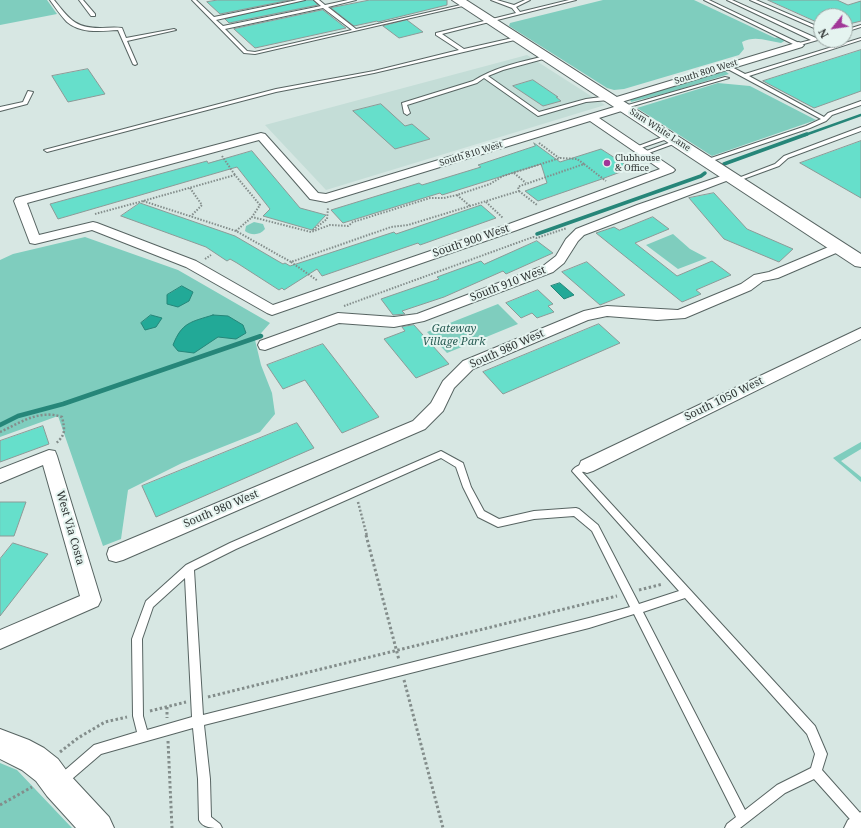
<!DOCTYPE html>
<style>
body{margin:0}
#map{position:relative;width:861px;height:828px;overflow:hidden;background:#d7e7e3;font-family:"Noto Serif",serif}
canvas{display:block}
.north{position:absolute;left:813px;top:8px;width:40px;height:40px;box-sizing:border-box;background:#e5f4f0;border:1px solid #9ca7a4;border-radius:50%;rotate:240deg;font-size:11px;font-weight:700;line-height:16px;text-align:center;color:#2f3433}
.north::after{content:'';display:block;margin:auto;width:14px;height:18px;background:#a13798;clip-path:polygon(50% 0,100% 100%,50% 72%,0 100%)}
</style>
<div id="map">
<canvas width="861" height="828"></canvas>
<div class="north">N</div>
</div>
<script>
const g = document.querySelector('canvas').getContext('2d');
g.lineJoin = 'round';
function fillPath(path, color) { g.fillStyle = color; g.fill(path, 'evenodd'); }
function trace(path, color, width, dash) { g.strokeStyle = color; g.lineWidth = width; g.lineCap = dash ? 'butt' : 'round'; g.setLineDash(dash || []); g.stroke(path); }
function label(font, color, halo, rows, align = 'center') {
  g.font = font + ' "Noto Serif",serif'; g.lineWidth = 4; g.setLineDash([]); g.textBaseline = 'middle'; g.strokeStyle = halo; g.fillStyle = color; for (const [text, x, y, turn = 0] of rows) {
    g.save(); g.translate(x, y); g.rotate((+turn || 0) * Math.PI / 180); g.textAlign = isNaN(turn) ? turn : align; if (halo) g.strokeText(text, 0, 0); g.fillText(text, 0, 0); g.restore();
  }
}
fillPath(new Path2D(`
 M527,55L605,105L326,190L265,125Z`), '#c4ddd7');
fillPath(new Path2D(`
 M0,0H47L57,14L0,25Z
 M603,0H694L775,38L779,37L786,40L781,43C768,41 755,35 742,42L744,49L739,55L624,89L614,90L607,88L509,26L510,23Z
 M725,71L729,74L671,92L631,102L630,99Z
 M718,83L750,86L816,120L712,156L637,108Z
 M254,222L263,224L265,229C260,235 252,236 245,231L246,226Z
 M673,234L690,249L707,258L678,269L646,245Z
 M85,237L178,270L270,323L255,340L261,365L272,393L275,414L260,432L182,463L128,490L121,539L103,546L58,416L0,437V260L13,254Z
 M498,304L518,324L447,353L427,332Z
 M861,442V449L841,461L861,477V482L833,458Z
 M0,763L17,770L72,828H0Z`), '#7fcdbe');
const water = new Path2D(`
 M560,283L574,295L564,299L551,286Z
 M182,286L193,292L189,301L178,307L167,304V295Z
 M151,315L162,318L156,327L145,330L141,323Z
 M213,315L228,316L243,325L246,333L236,339L218,337L194,353L178,351L173,345C182,322 191,322 213,315Z`);
fillPath(water, '#22a997');
trace(water, '#268679', 1);
trace(new Path2D(`
 M805,135L861,115`), '#268679', 2.5);
trace(new Path2D(`
 M724,164L807,134
 M537,234L701,176L705,173`), '#268679', 3.5);
trace(new Path2D(`
 M0,425L18,416L63,404L261,336`), '#268679', 4.5);
const building = new Path2D(`
 M218,0H290L220,14L207,2Z
 M306,0H313L318,5L229,23L225,19Z
 M370,0H447V5L378,22L377,21L354,26L331,8Z
 M768,0H837L848,5L861,1V21L845,25V16H821V19L815,21Z
 M323,10L346,28L255,48L234,29Z
 M407,20L423,32L399,38L383,26Z
 M861,50V91L814,108L763,81Z
 M88,69L105,94L68,102L52,76Z
 M533,80L558,97H556L561,101L543,106L513,86Z
 M381,104L405,126L412,124L430,139L395,149L353,111Z
 M861,141V198L800,163Z
 M534,143L560,162L601,149L629,167L621,170L623,171L599,180L538,201L525,191L547,183L541,164L442,195L440,193L343,223L331,210L419,183L422,185L481,167L478,165L535,146Z
 M252,151L300,208L326,215L312,230L263,216L270,209L237,167L58,219L50,204L207,161L208,163Z
 M714,193L747,229L793,249L779,262L724,239L689,198Z
 M140,203L235,236L283,264L285,263L290,266L394,232L396,234L481,205L496,218L420,245L418,243L322,276L317,269L284,290L282,288L279,290L237,263L230,259L227,261L206,247L121,216Z
 M653,217L669,229L635,243L677,276L712,261L731,275L696,290L701,294L682,302L596,233L614,227L619,230Z
 M537,241L553,253L506,274L503,271L444,297L402,311L405,314L393,315L381,299L439,279L437,277L481,261L484,264Z
 M587,262L625,295L600,305L562,272Z
 M538,290L553,304L548,306L554,312L537,318L532,313L521,318L506,303Z
 M599,324L620,343L503,394L483,372Z
 M414,325L449,364L416,378L384,339L405,331L402,327Z
 M323,344L340,366L379,417L342,433L305,380L283,389L267,365Z
 M297,423L314,448L156,517L142,486Z
 M43,426L49,444L0,462V441Z
 M0,502H26L14,536H0Z
 M13,543L48,554L0,616V559Z`);
fillPath(building, '#66dfcb');
trace(building, '#8c9a97', 1);
const lane = new Path2D(`
 M50,0H54C69,18 74,28 100,28C107,28 114,27 122,28L126,38L174,29L176,30L127,41L137,64L135,65L133,64L118,30C102,31 81,34 67,22C61,16 55,7 50,0Z
 M79,0H83L95,14V16H91Z
 M192,0H196L214,17L297,0H305L216,20L223,26L321,6L314,0H319L325,5L348,0H356L328,7L356,29L465,4L467,5L255,54L244,53ZM323,8L352,30L255,52L247,51L225,29Z
 M491,0H497L514,5L525,0H530L516,7L520,12L569,0H576L442,34L464,49L517,37H519V39L374,73L276,92L47,152L44,150L276,89L374,71L459,50L436,35V33L516,13L512,8Z
 M704,0H709L799,43L811,40L727,0H732L816,38L821,37V39L797,46Z
 M750,0H756L821,28V31Z
 M861,25V27L845,32V30Z
 M861,38V40L749,76L824,117L828,113L861,101V105L832,115L826,121L810,128L709,162H705V160L806,126L821,119L724,67V65H728L745,74Z
 M545,56L547,57V58L503,70L488,76L539,112L586,99L609,96L612,98L609,100L586,102L538,116L484,78L477,83L407,105L410,113L407,115L404,113L402,103L473,81C495,67 521,62 545,56Z
 M725,77L729,78L626,108L621,107Z
 M28,91L33,92L27,104L0,111V107L23,102Z
 M861,127V131L788,158L779,166L738,181L733,180L775,164L784,156Z
 M668,135L671,137L670,138L638,149L633,148Z
 M674,141L679,142L646,154L641,153Z
 M441,451L463,463L471,487L484,511L499,519L534,511L576,508L579,509L598,525L639,604L679,591L572,471C575,466 585,462 590,464L591,466L590,468L582,472L815,726L827,754L822,770L861,814V828L857,827L814,779L785,793L740,828H725L727,824L736,817L634,614L589,628L204,725L210,779L211,817L220,824L222,828C212,828 203,828 199,820L198,779L193,728L101,754L65,785L61,787L57,785L55,781L57,777L94,745L137,732L133,716L132,639L146,601L186,565L230,543ZM441,458L456,467L463,487L478,517L498,527L534,519L574,516L592,531L630,607L589,618L203,715L194,570L236,549ZM185,578L192,717L147,730L143,716L142,639L153,607ZM685,598L807,734L815,754L811,768L777,785L745,810L643,612Z`);
const street = new Path2D(`
 M799,42L804,45L802,47L618,103L614,104L609,101L610,99Z
 M624,104L629,107L628,109L599,118L673,168L675,170L673,172L517,230L272,315L267,313L186,267L92,230L35,244L30,243L14,201L16,198L261,133L265,134L318,193L326,194ZM590,121L660,169L509,224L273,305L196,261L97,223L93,222L39,235L27,203L259,140L310,199L326,202Z
 M730,173L734,174L736,176L734,178L584,235L578,241L564,263L553,272L424,321L394,327L339,323L265,350L260,349L258,345L260,341L338,313L394,317L417,314L543,266L556,256L566,239L576,229L637,205Z
 M838,243L843,244L844,247L843,250L778,278L763,281L751,290L685,318L657,320L607,316L588,320L473,369L454,388L443,411L425,429L123,560L116,562L109,560L107,554L109,548L413,421L431,403L443,381L463,361L584,311L607,306L678,310L741,284L754,275L769,272Z
 M861,328V339L593,471L587,473L581,471L579,466L581,461Z
 M49,450L55,451L57,456L101,600L98,606L0,649V630L80,596L43,465L0,483V469Z
 M861,812V828H844L848,820Z`);
const secondary = new Path2D(`
 M452,0H466L861,254V267L855,266Z
 M0,729L29,740L44,748L58,759L69,774L109,817L114,828H76L47,796L36,781L22,770L0,759Z`);
trace(lane, '#576462', 2);
trace(street, '#576462', 2);
trace(secondary, '#576462', 2);
trace(new Path2D(`
 M539,143L559,158
 M222,156L235,175
 M560,158L577,159L584,164L520,186L518,187L519,191L408,225L391,227L291,262L236,231L143,201L235,175L260,205L252,217L311,232L330,225L348,226L353,222L430,198H444L457,195L490,184L503,176Z
 M584,164L606,181
 M514,173L526,183
 M190,188L202,205L191,216
 M519,191L537,205
 M457,195L470,206
 M486,202L503,218
 M95,214L143,201
 M313,230L327,219L328,208
 M236,231L252,217
 M205,259L211,255
 M291,262L318,281
 M344,306L533,237L537,238L567,228`), '#838d8b', 2, [1.5, 1.5]);
trace(new Path2D(`
 M0,432C20,423 39,409 62,417C65,430 66,435 55,444
 M358,502L367,536`), '#838d8b', 2.5, [2, 2]);
trace(new Path2D(`
 M366,535L399,660
 M639,590L663,584
 M404,680L443,828
 M208,697L617,596
 M167,707V718
 M150,711L186,702
 M168,741L172,828
 M60,752L78,738L105,722L127,717
 M0,805L32,787`), '#838d8b', 3, [2.5, 2.5]);
fillPath(lane, '#fff');
fillPath(street, '#fff');
fillPath(secondary, '#fff');
for (const [x, y, r, color] of [
 [607,163,4,"#a13798"]
]) { const dot = new Path2D(); dot.arc(x, y, r, 0, 2 * Math.PI); g.fillStyle = color; g.fill(dot); trace(dot, '#e5f4f0', 1.5); }
label('9px', '#2f3433', '#e5f4f0', [
 ["South 800 West",706,72,-17],
 ["Sam White Lane",660,130,33],
 ["South 810 West",471,154,-17]
]);
label('9px', '#2f3433', '#e5f4f0', [
 ["Clubhouse",615,158],
 ["& Office",615,168]
], 'left');
label('11px', '#2f3433', '#e5f4f0', [
 ["South 900 West",471,241,-19],
 ["South 910 West",508,284,-21],
 ["South 980 West",507,349,-24],
 ["South 1050 West",724,399,-26],
 ["South 980 West",221,509,-23],
 ["West Via Costa",70,528,74]
]);
label('italic 11px', '#2a5d55', '#e5f4f0', [
 ["Gateway",454,329],
 ["Village Park",454,342]
]);
</script>
